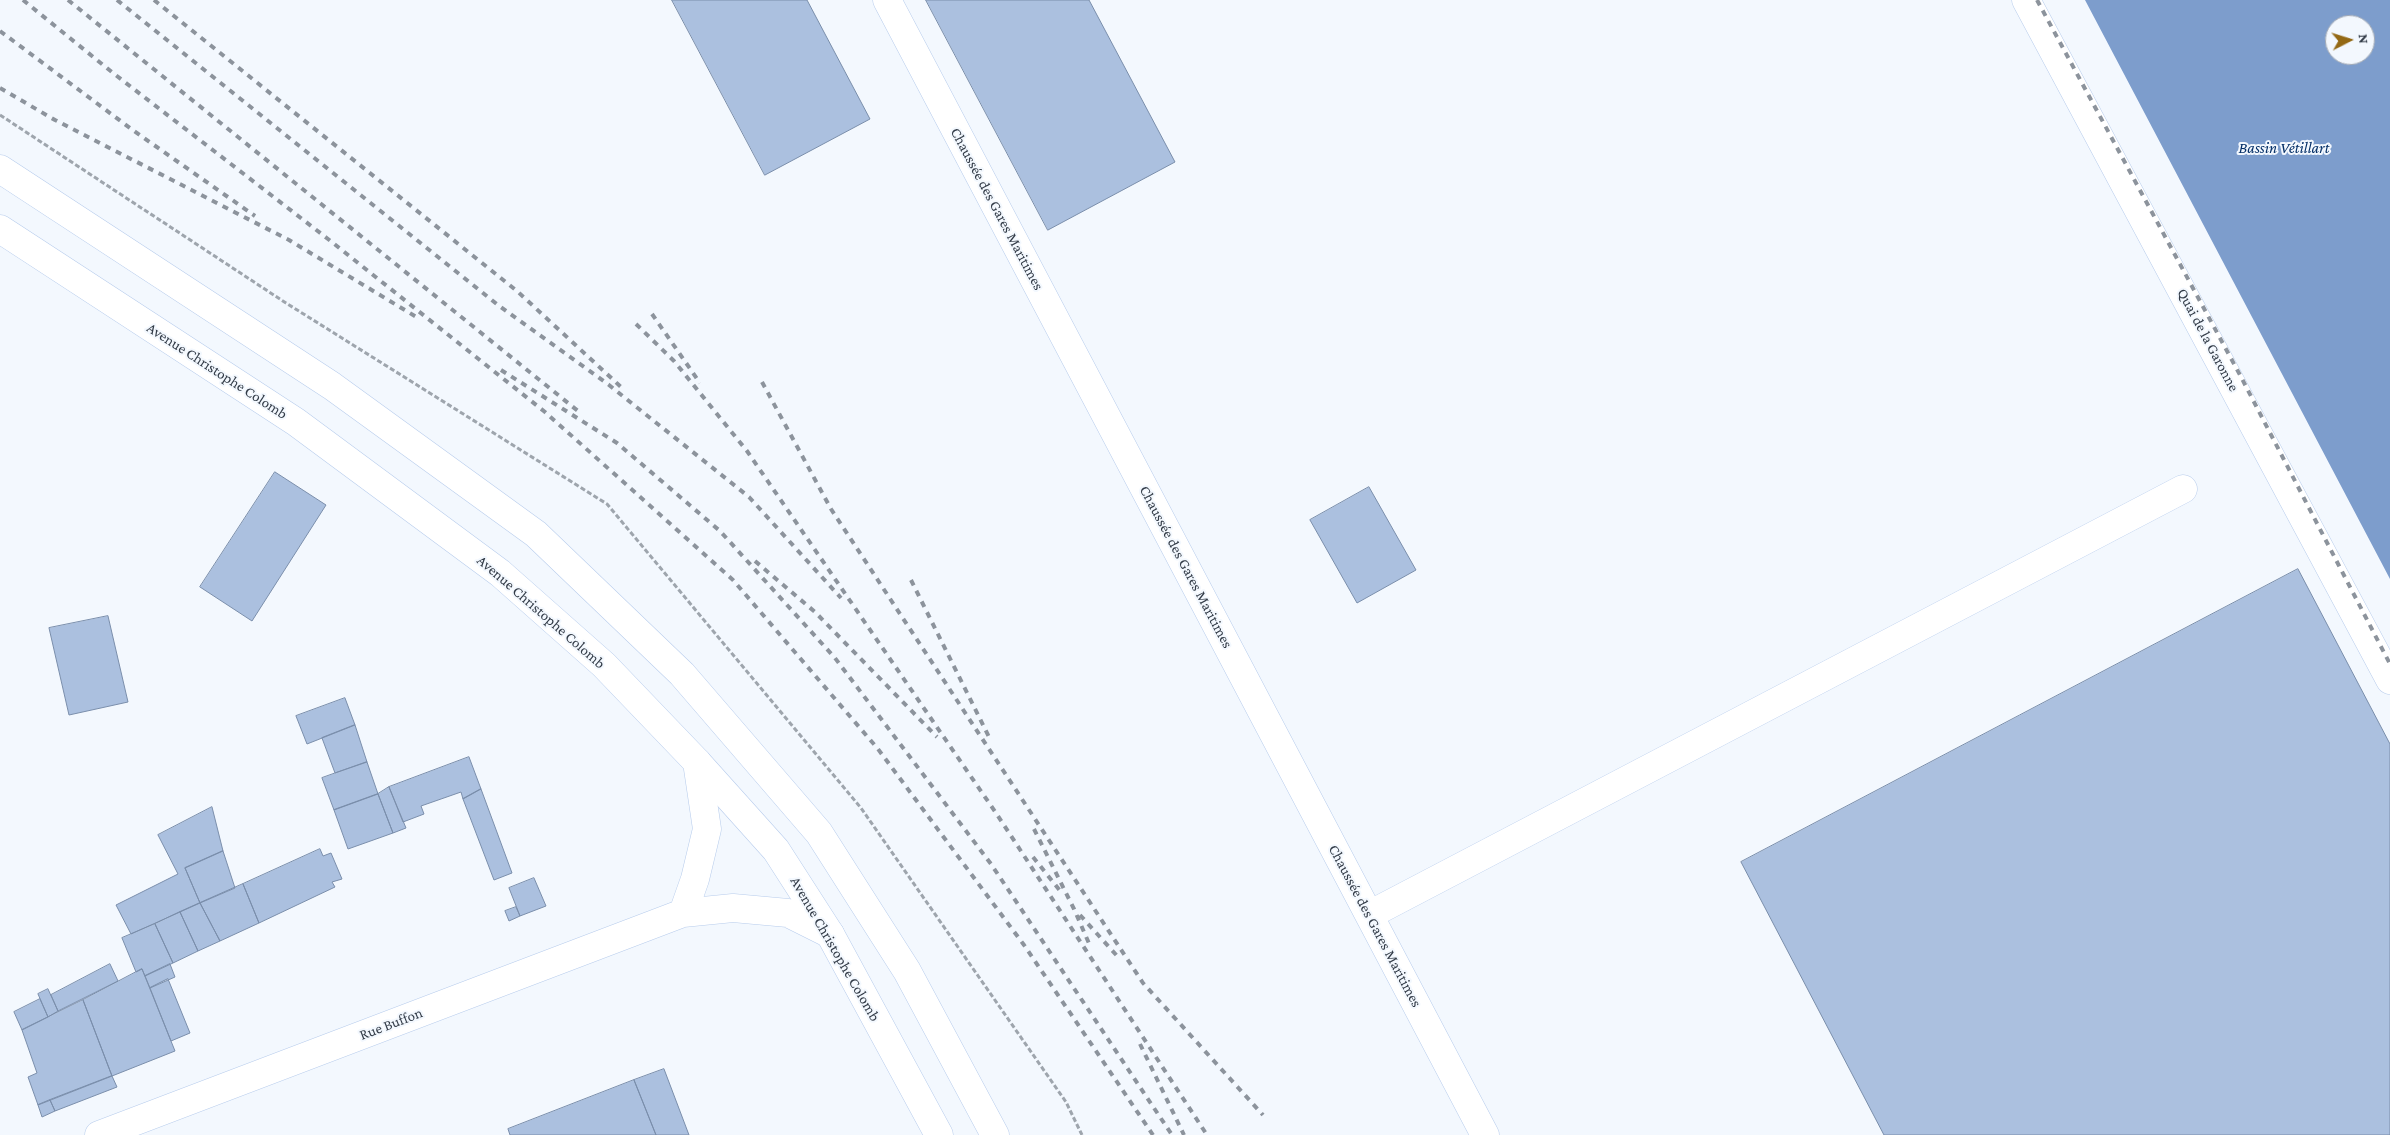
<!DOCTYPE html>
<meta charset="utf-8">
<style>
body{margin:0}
#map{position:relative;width:2390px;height:1135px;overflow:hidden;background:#f3f8fe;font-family:"Crimson Pro",serif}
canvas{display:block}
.north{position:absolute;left:2325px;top:15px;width:50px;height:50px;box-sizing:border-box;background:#f3f8fe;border:1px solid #a6acb5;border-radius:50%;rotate:85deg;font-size:14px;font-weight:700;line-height:20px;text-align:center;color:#323b47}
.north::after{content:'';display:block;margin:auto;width:18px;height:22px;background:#946915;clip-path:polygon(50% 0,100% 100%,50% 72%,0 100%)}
</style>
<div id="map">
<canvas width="2390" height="1135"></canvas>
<div class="north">N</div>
</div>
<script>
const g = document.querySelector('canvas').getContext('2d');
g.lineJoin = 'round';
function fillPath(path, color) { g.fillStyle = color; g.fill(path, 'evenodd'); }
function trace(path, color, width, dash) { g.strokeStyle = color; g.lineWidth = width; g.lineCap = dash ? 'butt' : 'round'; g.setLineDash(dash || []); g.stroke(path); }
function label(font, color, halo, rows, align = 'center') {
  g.font = font + ' "Crimson Pro",serif'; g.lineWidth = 4; g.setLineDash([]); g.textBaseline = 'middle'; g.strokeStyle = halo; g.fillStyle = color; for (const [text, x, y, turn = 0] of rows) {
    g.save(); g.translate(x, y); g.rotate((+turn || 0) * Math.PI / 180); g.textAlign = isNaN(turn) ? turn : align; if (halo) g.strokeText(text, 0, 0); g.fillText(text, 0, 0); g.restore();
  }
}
fillPath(new Path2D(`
 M2085,0H2390V579ZM2335,25H2365V55H2335Z`), '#7d9dcc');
const building = new Path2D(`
 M672,0H807L870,119L765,175Z
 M926,0H1089L1175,162L1048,230Z
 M275,472L326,505L252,621L200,587Z
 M1369,487L1416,570L1357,603L1310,520Z
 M2298,569L2390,744V1135H1884L1741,862Z
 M108,616L128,702L69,715L49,628Z
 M345,698L355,725L307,744L296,716Z
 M355,725L367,762L335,773L322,738Z
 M469,757L481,789L463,799L461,792L421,806L424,814L403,822L389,787Z
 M367,762L378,794L334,810L322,778Z
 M389,787L406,828L393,833L378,794Z
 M481,789L512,873L494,880L463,799Z
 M378,794L393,833L348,849L334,810Z
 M212,807L223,851L185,868L200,903L131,934L116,905L178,874L158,835Z
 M320,849L323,856L331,853L342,879L332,882L335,887L259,923L243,884Z
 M223,851L235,888L200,903L185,868Z
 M534,878L546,906L520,916L509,888Z
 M243,884L259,923L220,941L200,903Z
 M200,903L220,941L198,951L180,912Z
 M516,907L520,916L509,921L505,911Z
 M180,912L198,951L173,963L155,924Z
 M155,924L173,963L145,976L142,969L136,972L122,938Z
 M110,964L118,981L58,1011L51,995Z
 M170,964L175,977L150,988L145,976Z
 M142,969L175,1051L112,1076L83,1000Z
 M168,979L190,1033L171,1041L150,988Z
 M48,989L58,1011L48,1017L38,994Z
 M40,999L48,1017L22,1030L14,1012Z
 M83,1000L112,1076L38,1105L28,1077L37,1073L22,1030Z
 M664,1069L689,1135H656L634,1080Z
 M112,1076L117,1087L55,1111L50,1100Z
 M634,1080L656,1135H510L508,1129Z
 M50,1100L55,1111L42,1117L38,1105Z`);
fillPath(building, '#abc0df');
trace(building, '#7a8eab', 1);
const minor = new Path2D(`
 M887,0L1485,1135
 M2026,0L2390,680
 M683,913L695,879L707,829L697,762
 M1369,915L2183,489
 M99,1135L683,913L733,908L788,913L830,934`);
const major = new Path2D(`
 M0,169L332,386L536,534L682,674L819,833L907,971L995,1135
 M0,229L296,422L500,573L604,665L697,762L776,850L830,934L939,1135`);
trace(minor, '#b7ccec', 29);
trace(major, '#b7ccec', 29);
trace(new Path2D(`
 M0,115L286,303L607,504L861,808L1066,1102L1082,1135`), '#9ea5ad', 3, [5, 2.5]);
trace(minor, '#fff', 28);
trace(major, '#fff', 28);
trace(new Path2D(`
 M23,0L113,73L328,239L545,412L733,580L878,749L1024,945L1153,1135
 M68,0L578,411
 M117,0L498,305L609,385L749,497L841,598
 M154,0L517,291L621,387
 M2037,0L2240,375L2390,664
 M0,31L134,131L255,216
 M0,88L55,120L289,240L418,318
 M652,314L700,383
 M636,324L674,361L747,451L996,813L1207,1135
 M501,370L617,443L720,531L835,658L991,864L1172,1135
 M762,382L831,509L1143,983L1263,1115
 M755,561L815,612L937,737
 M911,580L991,741
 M1034,829L1074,909L1091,948
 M1033,857L1061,892
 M1080,915L1119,958
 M1140,1044L1184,1135`), '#8c939c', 4, [6, 6]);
label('15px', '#323b47', '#f3f8fe', [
 ["Chaussée des Gares Maritimes",997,209,62],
 ["Quai de la Garonne",2208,340,62],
 ["Avenue Christophe Colomb",217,371,33],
 ["Chaussée des Gares Maritimes",1186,567,62],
 ["Avenue Christophe Colomb",541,612,41],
 ["Chaussée des Gares Maritimes",1375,926,62],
 ["Avenue Christophe Colomb",835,949,60],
 ["Rue Buffon",391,1024,-21]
]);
label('italic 16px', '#042f67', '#f3f8fe', [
 ["Bassin Vétillart",2284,148]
]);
</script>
